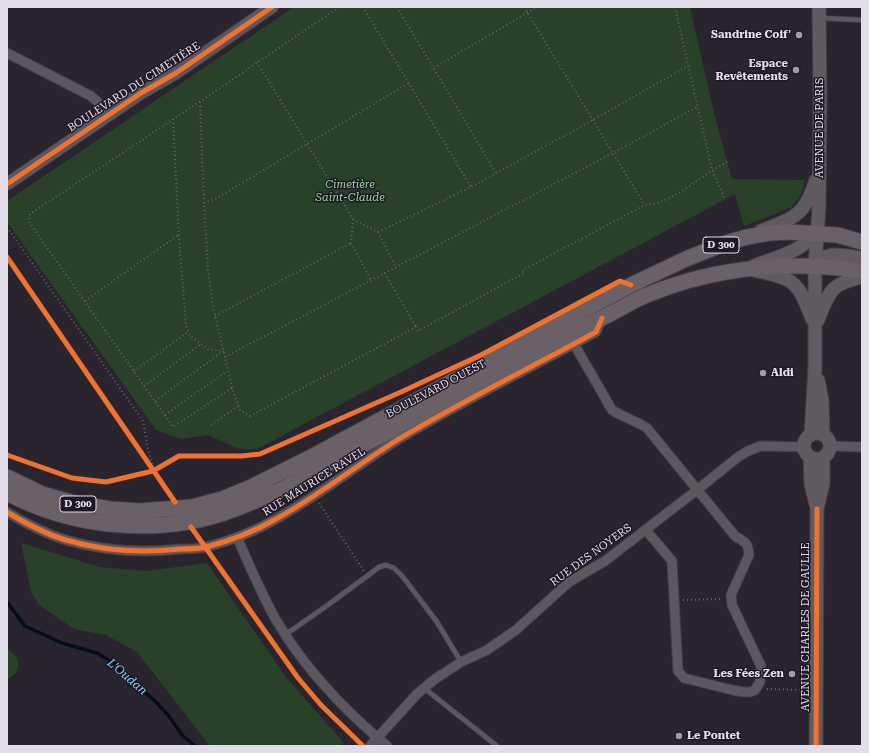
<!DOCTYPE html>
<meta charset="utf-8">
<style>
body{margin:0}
#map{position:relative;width:869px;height:753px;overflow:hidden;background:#29242e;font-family:"Roboto Serif",serif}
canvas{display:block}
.frame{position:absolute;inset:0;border:8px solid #e2dde8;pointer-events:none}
</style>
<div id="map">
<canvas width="869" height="753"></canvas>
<div class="frame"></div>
</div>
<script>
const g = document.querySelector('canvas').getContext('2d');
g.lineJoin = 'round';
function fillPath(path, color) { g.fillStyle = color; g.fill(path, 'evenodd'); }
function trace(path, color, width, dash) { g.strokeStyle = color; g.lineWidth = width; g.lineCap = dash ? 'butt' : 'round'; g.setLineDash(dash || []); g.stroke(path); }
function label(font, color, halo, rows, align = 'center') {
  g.font = font + ' "Roboto Serif",serif'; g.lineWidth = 3; g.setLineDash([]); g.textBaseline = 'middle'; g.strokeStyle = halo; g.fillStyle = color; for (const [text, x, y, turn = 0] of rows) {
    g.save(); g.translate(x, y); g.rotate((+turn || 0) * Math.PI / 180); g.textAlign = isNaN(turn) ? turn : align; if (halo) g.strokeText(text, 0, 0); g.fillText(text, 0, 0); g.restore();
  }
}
fillPath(new Path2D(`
 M294,7H690L714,113L732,179L805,180L802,193L792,207L744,226L735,194L257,449H239L208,435L181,439L156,430L7,222V201Z
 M21,543L100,567L146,571L207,563L286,677L344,743L339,746H210L137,652L106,635L74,629L39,605L31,591Z
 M7,650C22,655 22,674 7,679Z`), '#294129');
trace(new Path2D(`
 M7,602L25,626L62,643L97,653L109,660L156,702L168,715L183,736L195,746`), '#040e15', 3.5);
const service = new Path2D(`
 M820,18L862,20
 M285,635L325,607L370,574L379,567L386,565L394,568L403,577L437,622L461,662
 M424,688L497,746`);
const minor = new Path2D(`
 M7,53L91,96L102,106L108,115
 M574,344L612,410C623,417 636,421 647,428L735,536C745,542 748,542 749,555L731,595L732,605L761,666L760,682L755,690L750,692H744L732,690L684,678L678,671L672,561L646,530
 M830,446L862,447
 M7,512C25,523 46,534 66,540C103,551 142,553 180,549C189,549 198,549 206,547C230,541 255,531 276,519C318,496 356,466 397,440C462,401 530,368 596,332L602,318
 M237,537C249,565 261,593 276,620C305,669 343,709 387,746
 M370,746L417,694L435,679L461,662L487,650L516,630L569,582L605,561L697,490L738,457L748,451L761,446L804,447`);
const tertiary = new Path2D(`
 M7,184L141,93L176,73L272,7`);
const secondary = new Path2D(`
 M761,231C795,217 804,217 816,180
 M754,266C779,256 798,253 817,233
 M815,266C826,249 845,256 862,258
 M756,271C796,279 798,282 812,319
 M818,320C829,292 830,284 862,277
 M818,380L822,400L823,435
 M804 446a13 13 0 1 1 26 0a13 13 0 1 1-26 0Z
 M811,435L815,367V266L819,207L820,98L819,7
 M810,457L811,484L816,505
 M816,746L817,509L823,484V458`);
const primary = new Path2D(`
 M7,477L42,494L74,503L110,509L140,511L192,507L222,499L249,488L311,457L631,285L688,258L729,242L747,237L770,233L789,232L837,235L862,242
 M7,493C62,522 126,532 188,522C220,517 251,503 280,490C353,451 426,411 499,372C537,352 574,332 612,313C625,306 638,298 652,293C718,267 792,260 862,271`);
trace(service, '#443f47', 6);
trace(minor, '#443f47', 11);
trace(tertiary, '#443f47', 14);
trace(secondary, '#443f47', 15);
trace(primary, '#443f47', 17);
trace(new Path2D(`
 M339,7L201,101L30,214L29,222L173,427L232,388L240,410L250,416L416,327L418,331L524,273L523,270L645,205C650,204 656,204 660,202C684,193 704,174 727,162
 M363,7L471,187
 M397,7L496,173
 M524,7L644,204
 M675,7L712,170L725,199
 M257,62L353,219L351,243L371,280
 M434,68L537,7
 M200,102L204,203L208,270L214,312L225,357
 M173,119L179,238L186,325L190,336L208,349L224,351
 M204,203L217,198L409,83
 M353,219L378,232L396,267
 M7,227L143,421C145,430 146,440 148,449C150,457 153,463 153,471
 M378,232L471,187L593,120L688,66
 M385,273L416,327
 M85,301L178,235
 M215,316L351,243
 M134,371L189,331
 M144,386L201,344
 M232,388L225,357L613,153L697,107
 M155,401L223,351
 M165,415L227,371
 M211,425L238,406
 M319,503L364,571
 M683,600L723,599
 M767,689L805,690`), '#656269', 2, [1, 3]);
trace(service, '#5a575e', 4.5);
trace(minor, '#5a575e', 9);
trace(tertiary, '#5a575e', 12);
trace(secondary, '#615a61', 13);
trace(primary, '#6a6068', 15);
trace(new Path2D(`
 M7,184L141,93L176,73L272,7
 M7,257L175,502
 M7,455L72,478L106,482L153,471L179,456H241L260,454L401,392L481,355L620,281L631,285
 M7,512C25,523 46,534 66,540C103,551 142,553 180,549C189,549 198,549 206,547C230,541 255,531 276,519C318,496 356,466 397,440C462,401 530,368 596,332L602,318
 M191,527L298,678L321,705L363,746
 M816,746L817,509`), '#ef722f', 5);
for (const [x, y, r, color] of [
 [799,35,4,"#a19ca7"],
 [796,70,4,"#a19ca7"],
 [763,373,4,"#a19ca7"],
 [792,674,4,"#a19ca7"],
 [679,736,4,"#a19ca7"]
]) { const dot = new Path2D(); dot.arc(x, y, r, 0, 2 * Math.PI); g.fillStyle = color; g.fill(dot); trace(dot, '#1f1727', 1.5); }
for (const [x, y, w] of [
 [721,245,36],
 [78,504,36]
]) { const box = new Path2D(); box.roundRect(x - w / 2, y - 8, w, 16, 3); g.fillStyle = '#1f1727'; g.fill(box); trace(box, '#e2dde8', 1); }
label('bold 10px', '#e2dde8', null, [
 ["D 300",721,245],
 ["D 300",78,504]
]);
label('bold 11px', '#e2dde8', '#1f1727', [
 ["Sandrine Coif'",791,35],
 ["Espace",788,64],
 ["Revêtements",788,77],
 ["Aldi",771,373,"left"],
 ["Les Fées Zen",784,674],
 ["Le Pontet",687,736,"left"]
], 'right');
label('11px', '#e2dde8', '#1f1727', [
 ["BOULEVARD DU CIMETIÈRE",134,87,-33],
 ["AVENUE DE PARIS",820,128,-90],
 ["BOULEVARD OUEST",436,389,-28],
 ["RUE MAURICE RAVEL",314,482,-32],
 ["RUE DES NOYERS",591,555,-36],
 ["AVENUE CHARLES DE GAULLE",806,627,-90]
]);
label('italic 11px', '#9dd49b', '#1f1727', [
 ["Cimetière",350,185],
 ["Saint-Claude",350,198]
]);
label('italic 12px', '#7ed5f8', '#1f1727', [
 ["L'Oudan",127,677,41]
]);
</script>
